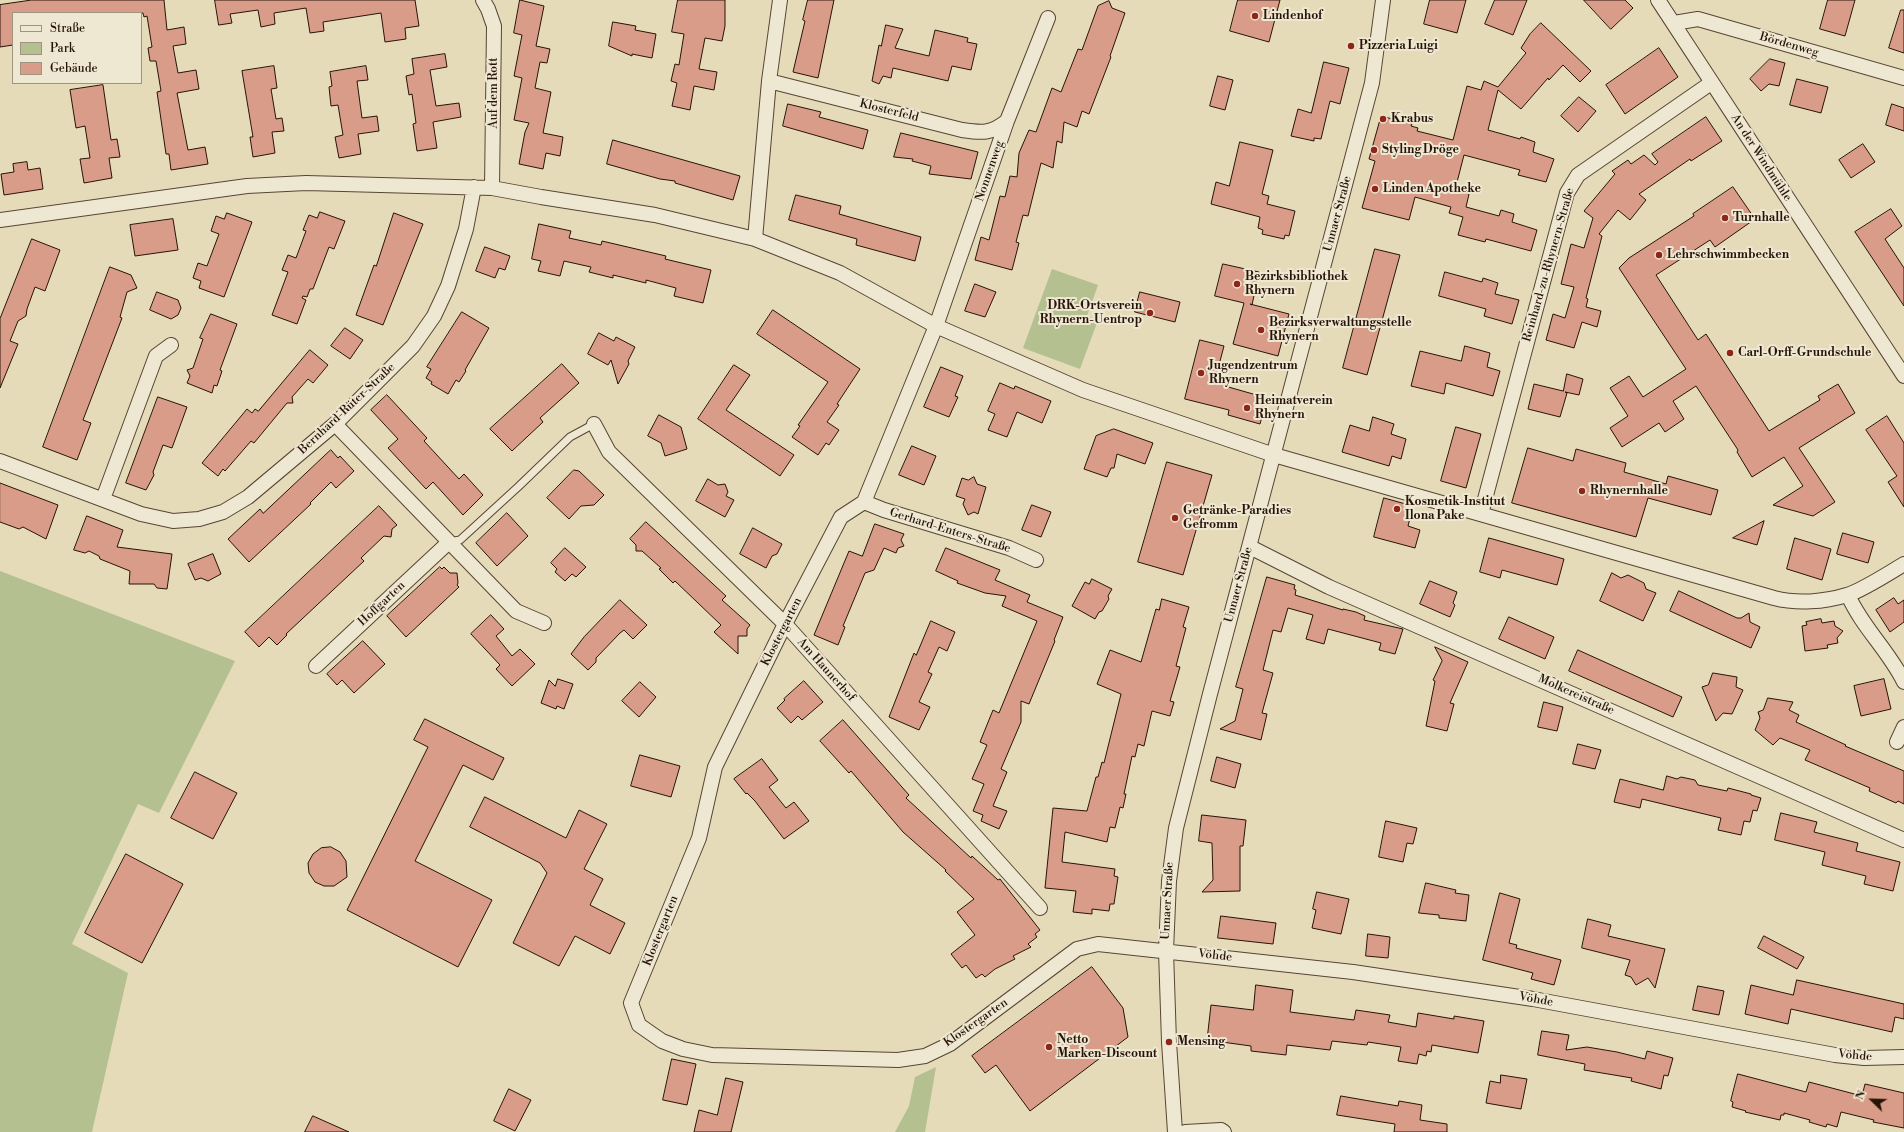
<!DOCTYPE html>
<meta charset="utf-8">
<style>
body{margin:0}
#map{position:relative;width:1904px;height:1132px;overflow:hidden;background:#e5dbb9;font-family:"Libre Bodoni",serif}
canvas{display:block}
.legend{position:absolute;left:12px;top:12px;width:130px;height:72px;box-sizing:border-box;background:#eee8d2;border:1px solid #9f9381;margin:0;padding:5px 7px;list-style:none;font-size:12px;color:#281308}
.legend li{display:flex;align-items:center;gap:8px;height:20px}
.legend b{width:20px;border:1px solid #9f9381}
.north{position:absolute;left:1852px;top:1080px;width:40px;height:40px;-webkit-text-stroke:3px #eee8d2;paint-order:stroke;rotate:293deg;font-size:11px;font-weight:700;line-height:16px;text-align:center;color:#281308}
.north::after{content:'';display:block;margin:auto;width:14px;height:18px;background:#281308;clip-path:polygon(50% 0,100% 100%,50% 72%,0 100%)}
</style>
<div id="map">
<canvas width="1904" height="1132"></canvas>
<ul class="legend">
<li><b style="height:5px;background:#eee8d2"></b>Straße</li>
<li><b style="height:11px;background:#b4c090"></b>Park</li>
<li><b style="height:11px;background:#d89c88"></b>Gebäude</li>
</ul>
<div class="north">N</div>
</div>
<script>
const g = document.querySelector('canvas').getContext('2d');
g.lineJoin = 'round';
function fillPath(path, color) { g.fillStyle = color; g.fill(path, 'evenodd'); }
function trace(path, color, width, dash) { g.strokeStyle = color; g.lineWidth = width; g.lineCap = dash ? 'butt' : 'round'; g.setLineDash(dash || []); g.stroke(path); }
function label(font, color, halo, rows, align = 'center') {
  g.font = font + ' "Libre Bodoni",serif'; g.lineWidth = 4; g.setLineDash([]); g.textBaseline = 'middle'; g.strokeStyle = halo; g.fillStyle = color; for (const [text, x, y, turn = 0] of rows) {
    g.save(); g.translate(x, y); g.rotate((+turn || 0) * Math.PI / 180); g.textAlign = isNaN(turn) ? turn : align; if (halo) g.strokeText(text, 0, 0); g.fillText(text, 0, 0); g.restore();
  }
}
fillPath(new Path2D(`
 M1052,269L1098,285L1087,316L1098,320L1080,369L1023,348Z
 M0,571L235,661L159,813L138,804L72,944L128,973L92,1132H0Z
 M936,1067L925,1132H895L909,1106L915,1077Z`), '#b4c090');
const building = new Path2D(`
 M32,0H164L167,30L184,27L186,44L173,46L178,73L196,70L199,89L177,93L188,150L205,147L208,164L171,170L169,154H166L157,92L161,91L156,61H150L148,48L152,47L147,16L144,17L143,13H13V45L0,47V5Z
 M215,0H415L419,26L405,28L406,39L385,42L381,13L323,22L324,31L310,33L306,8L274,13L275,24L261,27L258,10L230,14L232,23L219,25Z
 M520,0L544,6L536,46L550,49L547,63L540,62L535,88L551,92L543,133L563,137L560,156L546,153L543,169L519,164L525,132L529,123L514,120L522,78L514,76L522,35L514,33Z
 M678,0H725V26L722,41L705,38L699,69L717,72L714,90L694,86L690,110L672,106L677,83L671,81L675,64L679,65L684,34L672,32Z
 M808,0H834L818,78L793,72L805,21L803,20Z
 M1238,0H1280L1269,42L1230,31Z
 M1430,0H1466L1457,33L1424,24Z
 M1495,0H1527L1513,35L1485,24Z
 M1584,0H1625L1633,8L1611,29Z
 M1828,0H1855L1845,36L1820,29Z
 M1109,1L1112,8L1125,13L1110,56L1111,57L1089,114L1082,111L1077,127L1064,122L1062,143L1057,141L1053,168L1041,163L1028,216L1023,215L1016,242L1019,243L1012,270L975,260L981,237L989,240L1000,196L1005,197L1010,176L1017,177L1019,153L1029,130L1036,132L1052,88L1061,92L1078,49L1082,50L1098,6Z
 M1901,10H1904V53L1889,48Z
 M613,22L636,26L635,30L656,34L652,58L632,54V56L609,46Z
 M1541,23L1591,71L1580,82L1563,65L1549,80L1548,78L1521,109L1498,90L1488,130L1520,139L1521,137L1535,142L1533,152L1554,159L1546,182L1518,175L1520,170L1464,155L1455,190L1469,194L1466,207L1499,216L1501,210L1514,214L1512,222L1537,230L1531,251L1486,239L1485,242L1458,235L1463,217L1449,213L1451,207L1415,197L1409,220L1362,208L1375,161L1369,159L1381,116L1412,124L1411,126L1418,128L1417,131L1453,140L1467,86L1481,90L1484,81L1498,87L1526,53L1521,48L1530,34Z
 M886,25L903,29L895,48L929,56L935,30L968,38L967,42L977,44L971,70L952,66L948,81L893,68L891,78L883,76L879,84L872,81L879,45L881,46Z
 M1659,48L1678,77L1625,114L1606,85Z
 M445,54L447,67L430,70L436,106L459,103L461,117L433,122L437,148L417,151L413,124L416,123L412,94L409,95L406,76L414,74L412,59Z
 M1770,59L1785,63L1779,86L1769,84L1761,91L1750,79Z
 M1324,62L1349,68L1340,104L1330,101L1321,139L1314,138V141L1291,136L1298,109L1311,113Z
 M274,66L277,88L271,89L276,119L282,118L284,131L272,132L275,153L253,157L250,137H253L242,71Z
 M366,66L368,80L357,81L362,118L377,116L379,131L358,134L361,154L339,158L335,137L343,135L338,105L331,106L329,87L332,86L330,72Z
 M1218,76L1233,80L1225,110L1210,106Z
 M1797,79L1828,87L1821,113L1790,105Z
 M103,85L111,140L117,139L120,157L109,158L112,178L84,183L80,159L90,158L85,126L76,128L70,90Z
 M1579,97L1596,111L1578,132L1561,116Z
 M788,104L821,112L819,117L868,130L863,149L783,126Z
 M1892,104L1904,108V131L1886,125Z
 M1706,117L1722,141L1691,161L1690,159L1639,194L1646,200L1630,220L1618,210L1599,234L1602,236L1586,298L1588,299L1586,307L1601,311L1597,327L1582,322L1574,348L1546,340L1553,314L1565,318L1574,287L1561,284L1571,244L1584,248L1593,218L1584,211L1615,174L1612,171L1628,160L1631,164L1644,155L1655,165L1658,162L1652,154Z
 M901,133L978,152L971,179L929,174L931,166L912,161L913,159L894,157Z
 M613,140L740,176L733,200L675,183V181L660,179L607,164Z
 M1240,142L1273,150L1262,194L1269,196L1267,204L1295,211L1289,236L1285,235L1284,239L1262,234L1263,230L1258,228L1260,217L1211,204L1216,182L1229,186Z
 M1863,144L1875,162L1851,178L1839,160Z
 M27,162L28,170L40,168L43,189L4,195L1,174L14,172L13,164Z
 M1733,187L1755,219L1715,247L1710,240L1656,275L1698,340L1706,334L1769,431L1820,400L1818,396L1838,384L1855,413L1799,448L1835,502L1813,516L1773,505L1803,486L1784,457L1752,477L1737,452L1738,450L1696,386L1673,401L1684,419L1665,432L1659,423L1622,447L1610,428L1628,416L1610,388L1629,376L1643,397L1686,369L1619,268L1629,258L1694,216L1693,214Z
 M796,195L841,206L839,214L921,237L915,261L856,245L857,239L789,220Z
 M1891,209L1902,226L1885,239L1904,268V306L1855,232Z
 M320,212L345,221L334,249L329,247L313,289H310L307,297L303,296L302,298L306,300L297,324L272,315L288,272L282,270L288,255L296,258L306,231L303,230L309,215L317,218Z
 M227,213L252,222L224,297L199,288L201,281L193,278L198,263L207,266L219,234L211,231L216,216L224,219Z
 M394,213L423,224L383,325L356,315L374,265L376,266Z
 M173,219L178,250L135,256L130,225Z
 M539,224L571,231L569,238L601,245L602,241L666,256L665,259L711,270L703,303L674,296L676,288L646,280V283L613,275V278L589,272L591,267L564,261L560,276L538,271L541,261L532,259Z
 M32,239L60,250L45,291L35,287L27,309L26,316L18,321L10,341L18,344L0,388V319Z
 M485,247L510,256L505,270L499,268L495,278L476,271Z
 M1375,249L1400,255L1367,375L1343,368Z
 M1223,264L1259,272L1252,305L1250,304L1289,314L1278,356L1233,344L1244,303L1215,296Z
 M110,267L131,275L137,288L127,292L120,317L122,318L83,420L91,423L77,460L43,447Z
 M1445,272L1482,282L1483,278L1498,283L1495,294L1519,300L1512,324L1484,316L1486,309L1439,296Z
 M975,284L996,292L985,317L965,311Z
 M157,292L178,300L181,308L178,315L171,319L150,310Z
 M1140,292L1180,302L1175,322L1135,312Z
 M773,310L860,369L837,404L839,405L827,422L839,430L829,445L826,443L818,455L792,437L800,426L798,425L828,382L757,334Z
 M462,312L489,328L465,370L466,371L459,382L456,380L448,394L431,384L432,382L426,378L431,369L427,367Z
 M211,314L237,324L220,370L222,371L217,386L214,385L212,393L187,383L190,376L187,370L193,368L203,339L200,338Z
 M345,328L363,340L350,359L331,346Z
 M599,333L614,341L616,337L635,347L628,361L629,364L618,384L611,360L608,365L588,354Z
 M1200,340L1224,346L1215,380L1226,382L1225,386L1267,398L1260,424L1228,415L1229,410L1185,399Z
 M1465,346L1490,353L1487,367L1500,371L1493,396L1446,383L1444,394L1411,386L1420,351L1461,361Z
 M310,350L328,365L313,383L308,379L292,397L293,403H287L254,443L251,441L225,471L223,469L218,476L202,463L247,409L252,413L255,409L258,411Z
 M562,364L579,383L540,418L543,422L512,451L490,429Z
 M734,365L750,375L726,410L794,455L780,476L698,419Z
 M941,367L963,376L955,396L958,397L949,417L924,407Z
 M1567,374L1583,379L1579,395L1565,392L1567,393L1560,417L1528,409L1534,384L1563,391Z
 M1000,383L1014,389L1015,386L1051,401L1042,423L1017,412L1007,437L988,430L995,414L988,411Z
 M387,395L427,438L424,441L459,479L464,474L483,495L463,515L433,482L426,489L388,448L398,439L371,410Z
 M158,397L187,407L172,448L163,445L153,472L154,475L146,490L126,483Z
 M659,415L681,427L687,449L665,456L661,443L648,436Z
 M1887,416L1904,443V507L1888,482L1897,476L1866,430Z
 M1373,417L1394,424L1391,434L1406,439L1401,459L1392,456L1389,466L1342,452L1350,425L1369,431Z
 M1456,427L1481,434L1466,488L1441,481Z
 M1114,429L1153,443L1145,464L1117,454L1114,468H1111L1107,477L1084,469L1096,436Z
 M912,446L936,456L924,485L899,475Z
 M1528,448L1573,461L1576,449L1626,463L1624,472L1666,484L1668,476L1718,490L1711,515L1648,498L1636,537L1512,503Z
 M331,450L338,458L340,456L354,471L336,488L331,482L310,503L311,504L249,562L228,539L260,509L263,513Z
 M1167,462L1212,475L1183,575L1138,562Z
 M574,470L579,471L604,495L594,505L581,506L569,519L547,498Z
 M974,477L977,484L986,487L978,514L974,512L968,515L963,504L965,499L956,496L962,478L968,480Z
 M708,479L718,485L725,484L728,492L726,496L734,500L725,517L696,501Z
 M0,483L58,505L46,539L23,527L19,529L0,522Z
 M1384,498L1413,506L1408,526L1420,530L1415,548L1374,537Z
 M1032,505L1051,512L1041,537L1022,530Z
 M379,506L397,525L392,529L391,537L384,536L361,558L364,561L286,634L287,635L277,645L269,637L259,647L245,632Z
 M507,513L528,536L497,566L476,543Z
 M87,516L123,530L117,547L172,554L167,589L157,588L154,584H129L130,571L100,559L99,556L89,551L85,553L74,550Z
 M1764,521L1757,545L1733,538Z
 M646,522L726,596L722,600L750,625L747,629V636H738V654L714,632L721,625L675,581L673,583L659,569L661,568L642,551H636V545L630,539Z
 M875,524L904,534L901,540L904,546L898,548L896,553L884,548L874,570L865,573L843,626L845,627L838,645L814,635L849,551L862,556Z
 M753,528L782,544L777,554L772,556L766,568L740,554Z
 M1843,533L1874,542L1868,563L1837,554Z
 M1489,538L1564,559L1557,585L1502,570L1500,578L1480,572Z
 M1795,538L1831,549L1822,580L1787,569Z
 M565,548L586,567L576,577L572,574L565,581L555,572L557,569L551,563Z
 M946,548L1000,570L995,580L1030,595L1027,602L1063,617L1054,640L1055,641L1029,704L1021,701V722L1001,769L1007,772L993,806L1007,811L999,829L981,821L983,815L973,811L984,784L972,779L987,745L980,742L993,710L999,713L1037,621L1002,606L1006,596L985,593L957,583L958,581L936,571Z
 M213,554L221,574L208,581L201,578L195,580L188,564Z
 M440,567L442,569L444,567L450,573H457L458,583L457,585L459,587L406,637L387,616Z
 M1612,573L1621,578L1628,575L1644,583L1646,589L1656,593L1643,621L1600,601Z
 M1267,577L1295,585L1294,589L1296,590L1295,595L1343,610V609L1356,612L1365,616L1364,620L1403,629L1395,654L1379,650L1381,643L1328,629L1324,644L1306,639L1313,615L1288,608L1281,632L1273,630L1263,670L1273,673L1262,713L1267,714L1261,740L1220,729L1235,721L1243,689L1236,687Z
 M1092,579L1112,589L1108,596L1109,599L1102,611L1099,612L1095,619L1072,606L1085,582L1089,584Z
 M1430,581L1457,592L1453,603L1455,605L1450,617L1420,604Z
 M1679,591L1737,618H1741L1749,613L1750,622L1760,627L1751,648L1670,611Z
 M1894,598L1898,604L1904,600V622L1890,632L1876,610Z
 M1162,599L1189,607L1183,627L1186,628L1176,666L1180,667L1170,701L1174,702L1170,716L1152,711L1144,746L1138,744L1135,757L1132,756L1124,794H1126L1123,808L1120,807L1115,828L1110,827L1107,842L1065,832L1062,862L1115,869L1114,876L1118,877L1114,904H1110L1109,911L1092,909V914L1073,912L1076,891L1045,888L1053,808L1087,811L1096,777H1098L1102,762L1104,763L1121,694L1097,684L1110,650L1141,662L1156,609L1159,610Z
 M620,600L647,625L633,639L624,630L620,633L596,658V662L588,670L571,654L584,637Z
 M491,615L504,629L496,636L512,656L520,649L535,664L512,686L496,669L500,665L471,634Z
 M1509,617L1554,637L1545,659L1499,639Z
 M1821,619L1822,623L1834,621L1835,626L1843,631L1837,638L1838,643L1827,645L1828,648L1805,651L1802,626L1807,625L1806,622Z
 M931,621L955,632L947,651L939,647L928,672L932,674L919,702L930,707L919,730L889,717L914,653L916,655Z
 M363,641L385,664L354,693L342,680L337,685L327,674Z
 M1435,647L1468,662L1450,703L1454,704L1447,731L1426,726L1435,681L1433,680L1442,661Z
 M1578,650L1682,697L1673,717L1569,671Z
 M1713,673L1737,677L1736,687L1743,690L1732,714L1723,713L1716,721L1702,687L1708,685Z
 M558,679L573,684L564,709L557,706L556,709L541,703L549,680L555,686Z
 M1884,679L1891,709L1861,716L1854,686Z
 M804,681L823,702L802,720L798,716L791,723L777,708L785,700L784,699Z
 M640,682L656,697L639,717L622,701Z
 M1768,698L1793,702L1789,710L1799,715L1796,722L1846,745L1845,746L1904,771V804L1898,801L1896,803L1869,791L1870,788L1805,760L1810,750L1780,738L1773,745L1755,730L1760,718L1758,712L1763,710Z
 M1544,702L1563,707L1557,731L1538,727Z
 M425,719L504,758L493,780L463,765L415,861L492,900L458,967L347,910L428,747L414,740Z
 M843,720L909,795L906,798L971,858L972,856L998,880L1000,879L1040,930L1035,934L1037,937L1028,944L1031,947L1013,956L1015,959L995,969L985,977L982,974L976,978L966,965L962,968L951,954L975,935L957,912L974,899L945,871L946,870L903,832L851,771L849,773L820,741Z
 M1578,744L1601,750L1595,769L1573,764Z
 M640,755L680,766L671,797L631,786Z
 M1217,757L1241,764L1235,788L1211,781Z
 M762,759L778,780L769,787L786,808L794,802L809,821L784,839L755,801L747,793L746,794L734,779Z
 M195,772L237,793L213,839L171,818Z
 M1667,776L1677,779L1681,777L1695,780L1698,785L1727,791L1728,788L1751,794V795L1761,798L1757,811L1753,810L1750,822L1744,821L1741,835L1718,830L1721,818L1642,799L1640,808L1614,802L1620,779L1663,790Z
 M485,797L566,838L579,810L607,824L584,869L603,879L590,905L625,923L610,954L575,936L559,966L513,943L547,873L540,863L470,827Z
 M1781,813L1817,822L1814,832L1858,843L1856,851L1900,862L1893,891L1864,884L1866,876L1822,865L1825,852L1775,840Z
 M1202,815L1246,820L1243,846H1240V891L1202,892L1213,880L1212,843L1199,841Z
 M1386,821L1417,828L1413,844L1407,843L1403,862L1379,857Z
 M331,847L340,852L346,861L347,877L334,886H324L315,882L309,873L308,863L313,854L321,848Z
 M126,854L183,884L142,963L85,933Z
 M1426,883L1456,890L1455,893L1469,895L1466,921L1439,918V915L1419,913Z
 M1317,892L1349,899L1341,934L1312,928L1316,910L1313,909Z
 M1500,893L1520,899L1509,943L1517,945L1516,948L1561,960L1554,985L1531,979L1533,973L1483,960Z
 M1221,916L1276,923L1273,944L1218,938Z
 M1588,919L1611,925L1608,936L1665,949L1655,988L1648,978L1636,985L1631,977L1625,975L1630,960L1582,948Z
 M1368,934L1390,937L1388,958L1366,956Z
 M1764,936L1804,957L1797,969L1758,948Z
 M1092,967L1123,1008L1128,1037L1030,1111L996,1065L985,1073L972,1056Z
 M1797,980L1904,1004V1019L1895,1017L1892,1032L1791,1009L1788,1024L1745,1014L1751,985L1793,995Z
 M1256,985L1293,990L1290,1012L1354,1020L1356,1010L1390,1015L1388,1022L1416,1027L1418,1013L1454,1019V1016L1484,1021L1478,1053L1432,1045L1431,1052L1427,1051L1426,1056L1419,1054L1417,1064L1398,1061L1401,1047L1368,1042L1367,1045L1332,1041L1330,1050L1287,1045L1286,1055L1251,1051V1046L1207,1040L1211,1005L1253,1010Z
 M1698,986L1724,991L1719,1015L1693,1010Z
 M1542,1031L1569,1035L1566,1050L1587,1047L1617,1052L1645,1059L1647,1051L1673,1058L1668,1076L1664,1075L1661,1089L1631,1081L1632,1078L1584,1070L1585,1064L1538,1055Z
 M672,1059L696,1064L687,1105L663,1100Z
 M1738,1074L1806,1092L1809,1082L1862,1096L1865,1084L1904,1093V1128L1873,1122L1874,1120L1841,1112L1837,1127L1827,1124L1826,1127L1809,1122L1810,1120L1784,1113V1115H1781L1780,1120L1745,1112L1746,1111L1732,1107L1733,1102L1731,1101Z
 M1501,1075L1527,1079L1521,1109L1486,1103L1490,1081L1500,1083Z
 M726,1078L743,1082L731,1132H694L699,1110L717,1115Z
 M509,1089L531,1100L515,1131L494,1121Z
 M1341,1096L1398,1106L1399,1101L1422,1105L1420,1120L1447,1124V1132H1394L1395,1124L1337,1115Z
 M313,1116L349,1132H305Z`);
fillPath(building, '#d89c88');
trace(building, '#281308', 1);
const lane = new Path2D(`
 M449,542L460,540L518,487L570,437L594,424`);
const street = new Path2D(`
 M483,0L488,9L494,26L492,188
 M1658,0L1904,376
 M1048,18L1007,121L936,326L864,502L841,517L785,624L715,767L699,838L631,1003L639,1025L662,1041L683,1049L712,1055L898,1060L925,1056L950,1044L1077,949L1098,944L1353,972L1533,999L1835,1055L1864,1058L1904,1057
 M1674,23L1698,19L1904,78
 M769,81L962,130C982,133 991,134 1007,121
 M0,220L247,186L306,183L492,188L541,197L655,215L755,239L840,273L936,326L1083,390L1274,455L1774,598C1797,604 1824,602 1847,595C1861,591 1891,572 1904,564
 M755,239L769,81L780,0
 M335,424L516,611L544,623
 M594,424L609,452L785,624L1040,908
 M0,461L141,514L173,521L199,519L223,512L248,497L335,424L413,346L434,316L448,286L466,229L474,187
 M103,499L156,356L171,345
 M864,502L884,510L1009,548L1036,560
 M1481,514L1567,193L1578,175L1711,83
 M1250,547L1329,587L1904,840
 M1848,595C1862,627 1889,651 1904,682
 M316,666L449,542
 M1897,742L1904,727
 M1175,1132L1169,1042L1166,951L1169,881L1176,828L1210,694L1372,83L1383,0
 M1185,1132L1221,1130L1224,1132`);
trace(lane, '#574534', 9);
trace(street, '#574534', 16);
trace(lane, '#eee8d2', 7);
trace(street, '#eee8d2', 14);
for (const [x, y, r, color] of [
 [1255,16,4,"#8f2418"],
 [1351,46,4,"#8f2418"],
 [1383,119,4,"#8f2418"],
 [1374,150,4,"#8f2418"],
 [1375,189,4,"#8f2418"],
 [1725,218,4,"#8f2418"],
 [1659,255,4,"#8f2418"],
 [1237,284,4,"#8f2418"],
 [1150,313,4,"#8f2418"],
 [1261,330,4,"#8f2418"],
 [1730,353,4,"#8f2418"],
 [1201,373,4,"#8f2418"],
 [1247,408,4,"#8f2418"],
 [1582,491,4,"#8f2418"],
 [1397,509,4,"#8f2418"],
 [1175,518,4,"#8f2418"],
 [1169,1042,4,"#8f2418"],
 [1049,1047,4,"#8f2418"]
]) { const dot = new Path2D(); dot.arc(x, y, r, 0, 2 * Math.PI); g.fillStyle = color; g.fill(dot); trace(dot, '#eee8d2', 1.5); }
label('bold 12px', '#281308', '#eee8d2', [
 ["Lindenhof",1263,16],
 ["Pizzeria Luigi",1359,46],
 ["Krabus",1391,119],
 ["Styling Dröge",1382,150],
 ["Linden Apotheke",1383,189],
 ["Turnhalle",1733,218],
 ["Lehrschwimmbecken",1667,255],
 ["Bezirksbibliothek",1245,277],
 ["Rhynern",1245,291],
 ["DRK-Ortsverein",1142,306,"right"],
 ["Rhynern-Uentrop",1142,320,"right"],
 ["Bezirksverwaltungsstelle",1269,323],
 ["Rhynern",1269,337],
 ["Carl-Orff-Grundschule",1738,353],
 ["Jugendzentrum",1209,366],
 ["Rhynern",1209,380],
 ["Heimatverein",1255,401],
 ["Rhynern",1255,415],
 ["Rhynernhalle",1590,491],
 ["Kosmetik-Institut",1405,502],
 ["Ilona Pake",1405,516],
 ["Getränke-Paradies",1183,511],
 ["Gefromm",1183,525],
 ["Netto",1057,1040],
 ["Marken-Discount",1057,1054],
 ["Mensing",1177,1042]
], 'left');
label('12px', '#281308', '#eee8d2', [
 ["Bördenweg",1789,45,16],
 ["Auf dem Rott",494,93,-90],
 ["Klosterfeld",889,111,14],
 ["An der Windmühle",1761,158,57],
 ["Nonnenweg",990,171,-71],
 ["Unnaer Straße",1338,214,-75],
 ["Reinhard-zu-Rhynern-Straße",1549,265,-74],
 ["Bernhard-Rüter-Straße",347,409,-43],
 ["Gerhard-Enters-Straße",950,531,17],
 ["Unnaer Straße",1239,585,-75],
 ["Hoffgarten",382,604,-43],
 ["Klostergarten",782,632,-63],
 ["Am Haunerhof",826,670,48],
 ["Molkereistraße",1576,695,24],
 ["Unnaer Straße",1168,901,-87],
 ["Klostergarten",661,931,-68],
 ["Vöhde",1215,956,6],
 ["Vöhde",1536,1000,10],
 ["Klostergarten",976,1023,-35],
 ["Vöhde",1855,1056,5]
]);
</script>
